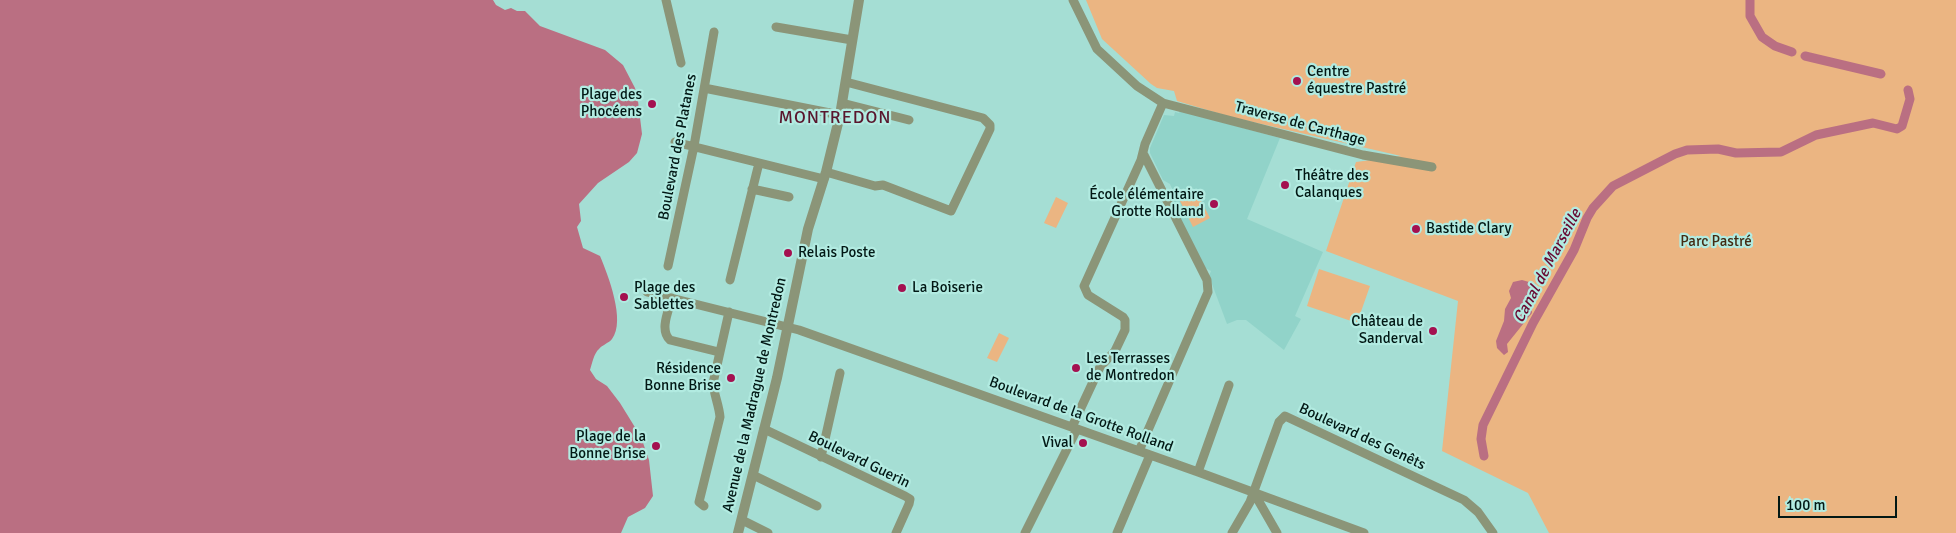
<!DOCTYPE html>
<meta charset="utf-8">
<style>
body{margin:0}
#map{position:relative;width:1956px;height:533px;overflow:hidden;background:#a5ded4;font-family:Signika,sans-serif}
canvas{display:block}
.scale{position:absolute;left:1778px;top:496px;width:119px;height:22px;box-sizing:border-box;border:2px solid #021815;border-top:0;padding-left:6px;font-size:15px;line-height:18px;white-space:nowrap;color:#021815;-webkit-text-stroke:4px #b2ebe1;paint-order:stroke}
</style>
<div id="map">
<canvas width="1956" height="533"></canvas>
<div class="scale">100 m</div>
</div>
<script>
const g = document.querySelector('canvas').getContext('2d');
g.lineJoin = 'round';
function fillPath(path, color) { g.fillStyle = color; g.fill(path, 'evenodd'); }
function trace(path, color, width, dash) { g.strokeStyle = color; g.lineWidth = width; g.lineCap = dash ? 'butt' : 'round'; g.setLineDash(dash || []); g.stroke(path); }
function label(font, color, halo, rows, align = 'center') {
  g.font = font + ' Signika,sans-serif'; g.lineWidth = 4.5; g.setLineDash([]); g.textBaseline = 'middle'; g.strokeStyle = halo; g.fillStyle = color; for (const [text, x, y, turn = 0] of rows) {
    g.save(); g.translate(x, y); g.rotate((+turn || 0) * Math.PI / 180); g.textAlign = isNaN(turn) ? turn : align; if (halo) g.strokeText(text, 0, 0); g.fillText(text, 0, 0); g.restore();
  }
}
fillPath(new Path2D(`
 M1180,111L1280,138L1247,219L1323,252L1295,316L1301,319L1284,350L1246,320H1237L1227,324L1209,276L1211,271L1205,268L1178,214L1173,199L1176,198L1170,184L1163,180L1150,153V148L1164,115L1174,116L1175,112L1179,113Z`), '#91d3c9');
fillPath(new Path2D(`
 M1086,0H1956V533H1549L1528,493L1442,451L1458,301L1326,251L1356,162L1401,156L1231,117L1177,101L1174,91L1157,88L1151,84L1102,39Z
 M1196,191L1210,218L1193,227L1179,199Z
 M1056,197L1068,203L1056,228L1044,223Z
 M1319,269L1370,286L1357,323L1307,306Z
 M999,333L1009,338L997,362L987,358Z`), '#ebb582');
fillPath(new Path2D(`
 M0,0H493L496,5L505,10L511,8L517,11H525L540,26L605,50L623,65L635,88L638,101L642,134L637,153L629,162L598,183L579,204L581,221L577,227L583,248L600,256C608,275 626,321 612,339C609,343 602,345 599,349C594,353 592,364 590,370L596,379L607,386L620,403L641,437L649,460L653,496L645,508L628,517L621,533H0Z
 M1522,280L1536,284C1536,294 1530,303 1532,313L1507,344L1508,352L1504,355L1497,348L1496,341L1504,321L1505,309L1511,298L1509,291L1513,282Z`), '#ba6f82');
trace(new Path2D(`
 M1750,0V16L1762,37L1775,46L1792,52
 M1805,56L1881,74
 M1484,456L1481,439L1483,425L1533,323L1574,250L1587,218L1593,208L1613,186L1675,154L1687,150L1718,149L1736,153L1781,152L1816,135L1873,123L1897,129L1902,126L1910,99L1908,90`), '#ba6f82', 9);
trace(new Path2D(`
 M666,0L681,63
 M1073,0L1097,49L1137,86L1163,103L1363,155L1432,167
 M776,27L852,40
 M709,89L840,115
 M842,103L909,120
 M675,142L824,179
 M826,172L875,186L883,185L951,211L990,129V125L983,118L846,82
 M752,189L789,197
 M668,266L694,146L714,32
 M730,280L759,163
 M647,292L799,330L1198,472L1364,533
 M672,298C669,310 659,330 670,340L719,352
 M1072,427L1100,367L1115,351L1125,330V320L1123,317L1088,295L1084,286L1141,160L1145,144L1163,103
 M764,429L905,496L910,499L909,504L896,533
 M1139,451L1208,292L1207,280L1144,155
 M821,457L840,373
 M1198,472L1229,385
 M753,475L817,506
 M1254,493L1277,533
 M704,506L699,502L720,417C719,405 714,395 713,383L729,312
 M742,520L768,533
 M1025,533L1077,429
 M1117,533L1150,455
 M1232,533L1250,502L1279,422L1285,416L1464,500L1478,512L1493,533`), '#8b9578', 9);
trace(new Path2D(`
 M738,533L777,378L808,229L826,172L840,115L859,0`), '#8b9578', 10);
for (const [x, y, r, color] of [
 [1297,81,5,"#a41150"],
 [652,104,5,"#a41150"],
 [1285,185,5,"#a41150"],
 [1214,204,5,"#a41150"],
 [1416,229,5,"#a41150"],
 [788,253,5,"#a41150"],
 [902,288,5,"#a41150"],
 [624,297,5,"#a41150"],
 [1433,331,5,"#a41150"],
 [1076,368,5,"#a41150"],
 [731,378,5,"#a41150"],
 [1083,443,5,"#a41150"],
 [656,446,5,"#a41150"]
]) { const dot = new Path2D(); dot.arc(x, y, r, 0, 2 * Math.PI); g.fillStyle = color; g.fill(dot); trace(dot, '#b2ebe1', 2); }
label('15px', '#021815', '#b2ebe1', [
 ["Centre",1307,72],
 ["équestre Pastré",1307,89],
 ["Plage des",642,95,"right"],
 ["Phocéens",642,112,"right"],
 ["Théâtre des",1295,176],
 ["Calanques",1295,193],
 ["École élémentaire",1204,195,"right"],
 ["Grotte Rolland",1204,212,"right"],
 ["Bastide Clary",1426,229],
 ["Relais Poste",798,253],
 ["Plage des",634,288],
 ["Sablettes",634,305],
 ["La Boiserie",912,288],
 ["Château de",1423,322,"right"],
 ["Sanderval",1423,339,"right"],
 ["Les Terrasses",1086,359],
 ["de Montredon",1086,376],
 ["Résidence",721,369,"right"],
 ["Bonne Brise",721,386,"right"],
 ["Plage de la",646,437,"right"],
 ["Bonne Brise",646,454,"right"],
 ["Vival",1073,443,"right"]
], 'left');
label('15px', '#021815', '#b2ebe1', [
 ["Traverse de Carthage",1300,124,15],
 ["Boulevard des Platanes",678,147,-79],
 ["Avenue de la Madrague de Montredon",755,395,-77],
 ["Boulevard de la Grotte Rolland",1081,415,20],
 ["Boulevard des Genêts",1362,437,25],
 ["Boulevard Guerin",859,460,26]
]);
label('15px', '#432b13', '#b2ebe1', [
 ["Parc Pastré",1716,242]
]);
label('italic 16px', '#680931', '#b2ebe1', [
 ["Canal de Marseille",1548,266,-62]
]);
g.letterSpacing = '1px';
label('18px', '#59162d', '#b2ebe1', [
 ["MONTREDON",835,118]
]);
g.letterSpacing = '0px';
</script>
